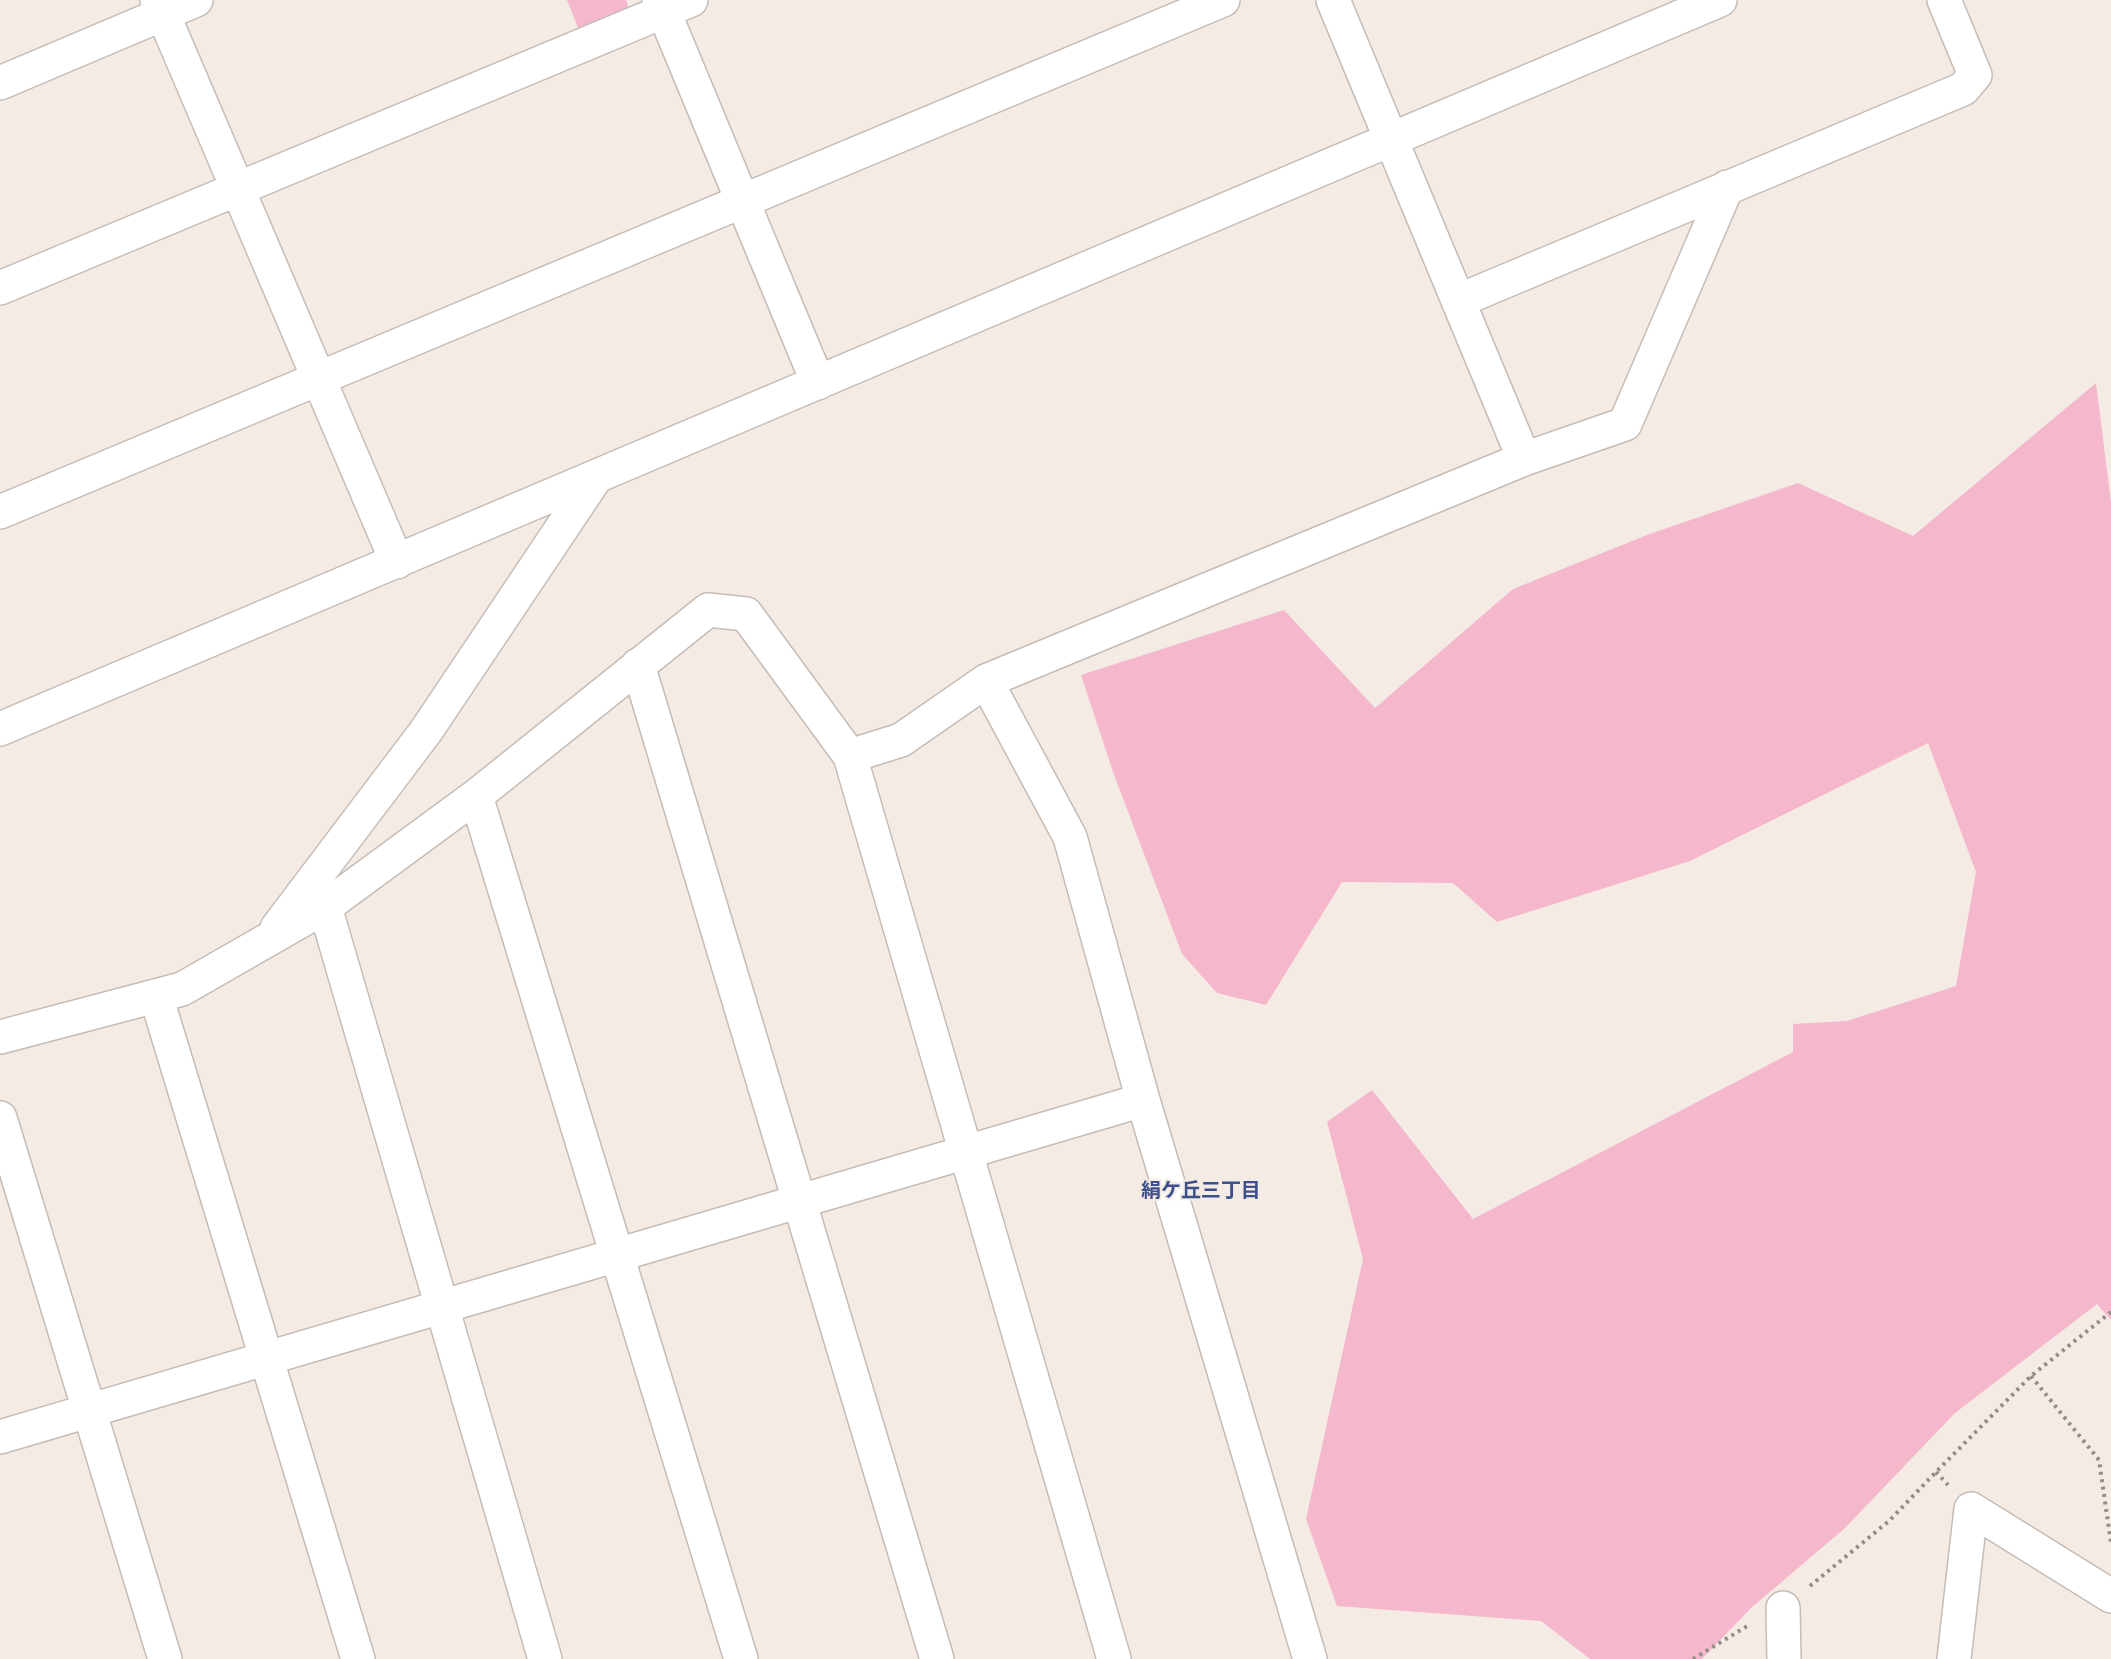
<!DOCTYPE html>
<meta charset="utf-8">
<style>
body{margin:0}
canvas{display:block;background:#f4ebe4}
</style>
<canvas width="2111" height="1659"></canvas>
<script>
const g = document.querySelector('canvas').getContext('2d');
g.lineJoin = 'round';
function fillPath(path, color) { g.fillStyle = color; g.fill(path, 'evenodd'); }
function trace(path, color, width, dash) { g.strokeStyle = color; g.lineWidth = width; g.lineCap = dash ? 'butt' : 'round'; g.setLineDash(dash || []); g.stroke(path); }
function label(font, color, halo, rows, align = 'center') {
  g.font = font + ' "DejaVu Sans","Noto Sans JP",sans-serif'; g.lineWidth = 4.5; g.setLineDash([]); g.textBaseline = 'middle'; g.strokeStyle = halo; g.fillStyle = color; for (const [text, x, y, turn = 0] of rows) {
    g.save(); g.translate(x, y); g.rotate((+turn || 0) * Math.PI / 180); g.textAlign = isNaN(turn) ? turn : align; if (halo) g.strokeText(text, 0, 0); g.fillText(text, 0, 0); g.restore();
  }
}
fillPath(new Path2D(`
 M567,0H626L629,9L579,30Z
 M2096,383L2111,503V1320L2097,1304L1955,1413L1845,1528L1751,1608L1702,1659H1590L1541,1621L1337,1606L1306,1519L1363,1259L1327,1122L1372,1090L1473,1219L1793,1052V1024L1847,1021L1956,986L1976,872L1928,743L1690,861L1497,922L1453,883L1342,882L1266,1005L1217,993L1182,954L1113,772L1081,675L1284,610L1375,708L1513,589L1647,535L1798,483L1913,536Z`), '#f4b7cb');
const minor = new Path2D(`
 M157,0L397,562
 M659,0L818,383
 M1333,0L1524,459
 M1944,0L1975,75
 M0,83L196,0
 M0,288L691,0
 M1458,301L1963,89L1975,75
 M0,512L1223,0
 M638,665L937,1659
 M0,729L1720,0
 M850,756L901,740L986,681
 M476,796L741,1659
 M325,907L545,1659
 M277,928L426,731L596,477
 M156,996L358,1659
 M0,1037L182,989L325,907L476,796L708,610L746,614L850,756L1114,1659
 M0,1118L165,1659
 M0,1437L1143,1100
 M1783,1608L1784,1659
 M1310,1659L1143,1100L1070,837L986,681L1524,459L1625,424L1727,187
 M1954,1659L1971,1509L2111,1596`);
trace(minor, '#c6bcb6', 36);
trace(new Path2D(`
 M2031,1376L2099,1460L2111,1543
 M1936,1472L1948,1485
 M1810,1586L1889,1521L1936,1472L2031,1376L2111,1312
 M1693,1659L1749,1625`), '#938d88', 4, [3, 4.5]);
trace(minor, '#fff', 33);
label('bold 20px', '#3c508b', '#f4ebe4', [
 ["絹ケ丘三丁目",1201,1192]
]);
</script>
